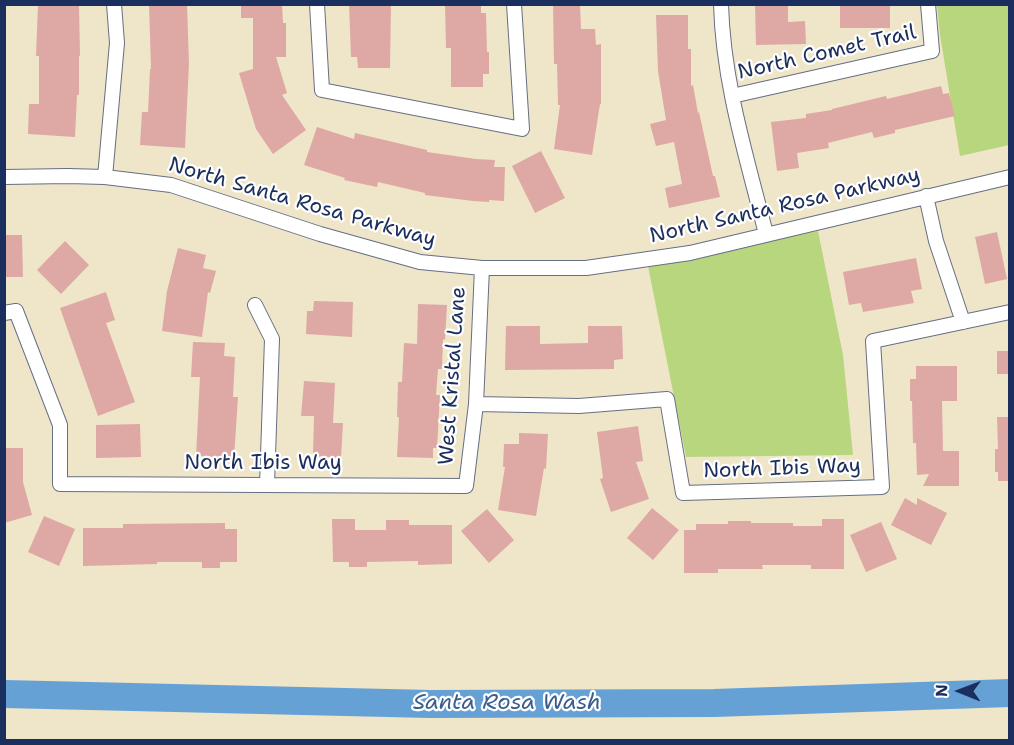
<!DOCTYPE html>
<style>
body{margin:0}
#map{position:relative;width:1014px;height:745px;overflow:hidden;background:#efe5c9;font-family:"Shantell Sans",sans-serif}
canvas{display:block}
.frame{position:absolute;inset:0;border:6px solid #1b2f5e;pointer-events:none}
.north{position:absolute;left:930px;top:661px;width:60px;height:60px;-webkit-text-stroke:4px #fff;paint-order:stroke;rotate:271deg;font-size:16px;font-weight:700;line-height:24px;text-align:center;color:#1b2f5e}
.north::after{content:'';display:block;margin:auto;width:21px;height:27px;background:#1b2f5e;clip-path:polygon(50% 0,100% 100%,50% 72%,0 100%)}
</style>
<div id="map">
<canvas width="1014" height="745"></canvas>
<div class="frame"></div>
<div class="north">N</div>
</div>
<script>
const g = document.querySelector('canvas').getContext('2d');
g.lineJoin = 'round';
function fillPath(path, color) { g.fillStyle = color; g.fill(path, 'evenodd'); }
function trace(path, color, width, dash) { g.strokeStyle = color; g.lineWidth = width; g.lineCap = dash ? 'butt' : 'round'; g.setLineDash(dash || []); g.stroke(path); }
function label(font, color, halo, rows, align = 'center') {
  g.font = font + ' "Shantell Sans",sans-serif'; g.lineWidth = 4.5; g.setLineDash([]); g.textBaseline = 'middle'; g.strokeStyle = halo; g.fillStyle = color; for (const [text, x, y, turn = 0] of rows) {
    g.save(); g.translate(x, y); g.rotate((+turn || 0) * Math.PI / 180); g.textAlign = isNaN(turn) ? turn : align; if (halo) g.strokeText(text, 0, 0); g.fillText(text, 0, 0); g.restore();
  }
}
fillPath(new Path2D(`
 M937,5H1009V145L960,156L940,35Z
 M818,231L843,355L853,455L686,457L648,266Z`), '#b8d67d');
trace(new Path2D(`
 M4,694L430,704L714,703L1010,693`), '#66a1d6', 28);
fillPath(new Path2D(`
 M38,4H79L80,56H79V95H77L75,137L28,134L29,104H39V56H36Z
 M149,4H187L189,63L185,148L140,145L142,112H148L150,69H151Z
 M241,4H282L283,23H286V57H276L287,93L282,95L306,130L273,154L256,129L239,73L253,69V18H241Z
 M349,4H391L390,68H358L357,57H351Z
 M445,4H481V13H486L487,52H489V74H483V87H451V48H446Z
 M553,4H580L581,29H595L596,45L601,44V104H600L592,155L554,149L560,105H558L557,64H554Z
 M755,4H788V22L805,21L806,44L756,45Z
 M840,5H890V28H840Z
 M656,15H688V49H691V86L693,85L698,113L699,112L713,176H715L720,197L669,208L665,188L682,184L674,142L656,146L650,124L666,120L658,71Z
 M941,86L943,94L949,93L955,116L895,130V133L874,138L872,132L828,143L829,148L797,153L799,168L777,171L771,122L806,118V114L832,110V109L886,96L887,99Z
 M317,127L354,139L355,133L427,150V152L476,159L495,160L494,167H505L504,201L489,200V202L473,201L425,195V193L378,182L377,187L344,180L345,178L304,165Z
 M541,151L565,198L535,213L512,166Z
 M997,232L1007,279L985,284L975,237Z
 M4,235H22L23,277H4Z
 M65,241L89,265L61,294L37,270Z
 M178,248L206,255L203,268L216,271L210,293L208,292L202,337L162,331L167,291Z
 M916,258L922,289L911,291L914,303L863,312L861,303L849,305L843,272Z
 M106,292L115,320L106,323L135,402L98,416L60,308Z
 M314,301L353,302L352,337L306,334L307,311H313Z
 M418,304L447,305L445,340L443,339L442,369H438L436,395H440L437,448H433V458L397,457L399,417H397L398,382H402L404,343L417,344Z
 M506,326H540V344L588,343V326H622L623,359L614,360V369L505,370Z
 M193,342L225,343L224,356L235,357L233,397H238L234,458L196,456L200,377H191Z
 M997,351H1010V374H997Z
 M916,366H957V401H942L943,451H959V486H923L929,474L917,475L916,443H913L912,401H910V379H916Z
 M304,381L335,383L333,423H343L341,458L313,456L314,416H301Z
 M997,417H1010V481H998V472H995V449H998Z
 M140,424L141,457L96,458V425Z
 M638,426L643,461L636,462L649,499L611,512L600,479L603,478L597,432Z
 M519,433L548,434L546,469L544,468L536,516L498,510L505,467H503L504,444H519Z
 M4,448H23V482L32,515L4,523Z
 M905,498L917,505V498L947,513L931,545L891,525Z
 M652,508L679,530L653,560L627,538Z
 M487,509L514,540L489,563L461,531Z
 M44,516L75,529L59,566L28,552Z
 M332,519H355V530H386V520H409V525H452V564L418,565V561L367,562V567H349V562H333Z
 M822,519H844V569H811V565H762L763,569H718V573H684V530H696V524H728V521H751V523H793V526H822Z
 M881,522L897,559L866,572L850,535Z
 M225,523V529H237V562H220V568H202V562H157V564L83,566V528H123V524Z`), '#dea9a5');
const minor = new Path2D(`
 M317,4L322,90L522,129L514,4
 M721,4C723,83 747,158 766,234
 M732,96L932,51L928,4
 M4,177L68,176L105,177L171,185L320,234L420,262L482,268H586L690,253L1010,177
 M105,177L117,43L114,4
 M926,196L936,241L963,322
 M255,305L272,339L267,485
 M4,313L16,311L60,425V484L466,486L476,404L482,268
 M476,404L579,406L667,399L683,493L882,487L873,341L1010,312`);
trace(minor, '#656f83', 16);
trace(minor, '#fff', 14);
label('21px', '#1b2f5e', '#fff', [
 ["North Comet Trail",827,53,-13],
 ["North Santa Rosa Parkway",302,203,16],
 ["North Santa Rosa Parkway",785,206,-13],
 ["West Kristal Lane",453,376,-86],
 ["North Ibis Way",263,464],
 ["North Ibis Way",782,469,-2]
]);
label('italic 22px', '#395d8e', '#fff', [
 ["Santa Rosa Wash",507,703]
]);
</script>
